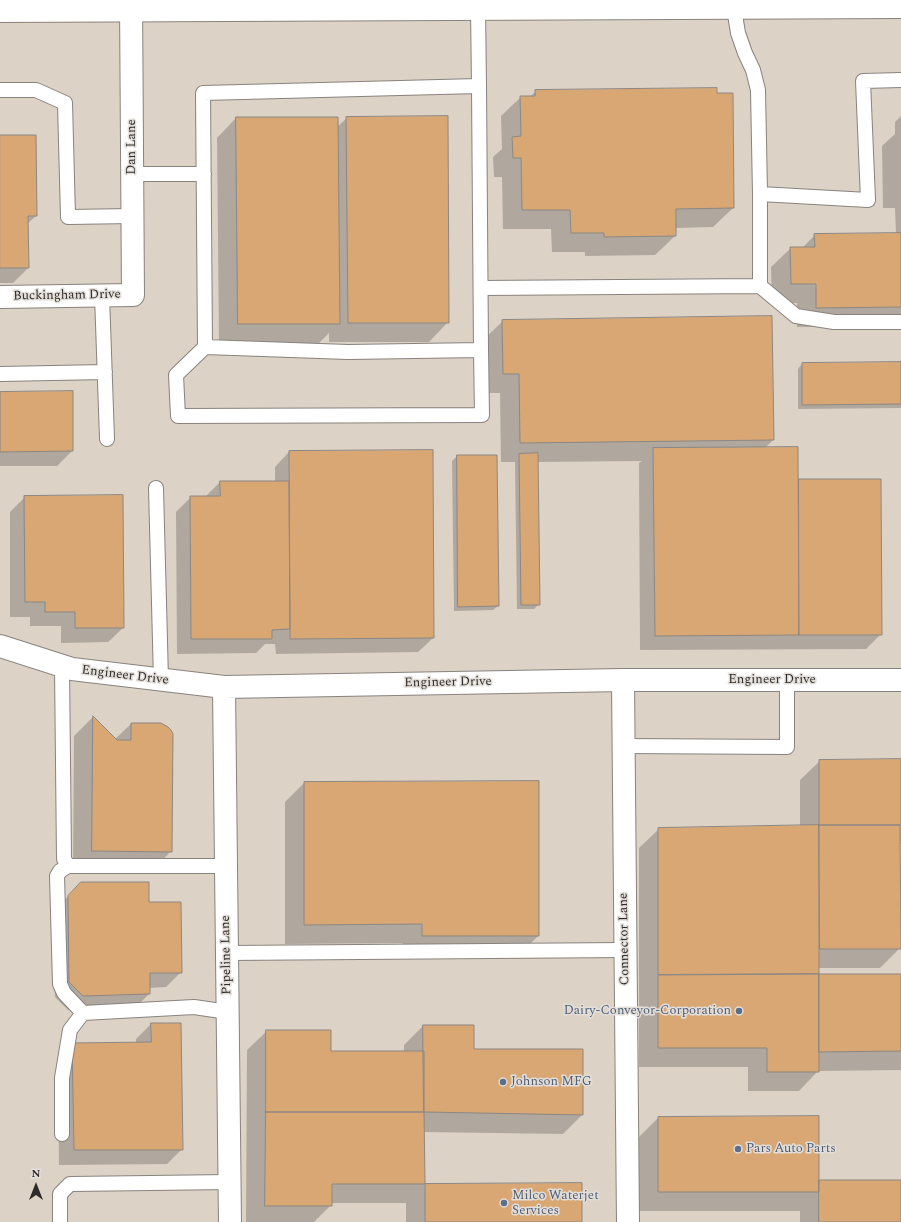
<!DOCTYPE html>
<style>
body{margin:0}
#map{position:relative;width:901px;height:1222px;overflow:hidden;background:#e4ded9;font-family:Spectral,serif}
canvas{display:block}
.north{position:absolute;left:16px;top:1166px;width:40px;height:40px;-webkit-text-stroke:3px #e4ded9;paint-order:stroke;rotate:0deg;font-size:11px;font-weight:700;line-height:16px;text-align:center;color:#2e2c2a}
.north::after{content:'';display:block;margin:auto;width:14px;height:18px;background:#2e2c2a;clip-path:polygon(50% 0,100% 100%,50% 72%,0 100%)}
</style>
<div id="map">
<canvas width="901" height="1222"></canvas>
<div class="north">N</div>
</div>
<script>
const g = document.querySelector('canvas').getContext('2d');
g.lineJoin = 'round';
function fillPath(path, color) { g.fillStyle = color; g.fill(path, 'evenodd'); }
function trace(path, color, width, dash) { g.strokeStyle = color; g.lineWidth = width; g.lineCap = dash ? 'butt' : 'round'; g.setLineDash(dash || []); g.stroke(path); }
function label(font, color, halo, rows, align = 'center') {
  g.font = font + ' Spectral,serif'; g.lineWidth = 3; g.setLineDash([]); g.textBaseline = 'middle'; g.strokeStyle = halo; g.fillStyle = color; for (const [text, x, y, turn = 0] of rows) {
    g.save(); g.translate(x, y); g.rotate((+turn || 0) * Math.PI / 180); g.textAlign = isNaN(turn) ? turn : align; if (halo) g.strokeText(text, 0, 0); g.fillText(text, 0, 0); g.restore();
  }
}
fillPath(new Path2D(`
 M0,0H901V1222H0Z`), '#dcd2c6');
fillPath(new Path2D(`
 M536,91L733,208L713,227L675,228V236L655,255L585,256V252H552L551,229H503L502,177H494L493,157L502,149L501,116L521,97H530Z
 M901,116V326L797,327V303H772L771,267L791,248H802L815,235L896,234L895,208H883L882,146L895,134V122Z
 M236,118L337,127L347,118L448,322L429,342H329V333L319,343H219L217,138Z
 M0,136L36,216L27,224L28,268L13,283H0Z
 M771,317L773,440L765,448L798,480H880L881,634L866,649L640,650L639,463L642,461L537,462L539,604L534,609H517L515,462H501L500,393H484L483,340L503,321Z
 M901,363V408L798,409V369L802,364Z
 M0,393L72,451L57,466H0Z
 M289,452L433,638L418,652L276,654L275,644H265L256,653L177,654L176,512L191,497H205L220,482H275V467Z
 M457,456H496L498,606L493,610L454,611L452,461Z
 M25,497L123,628L108,642L61,643V626H30V617H10V512Z
 M93,717L115,739L131,724H160L171,851L152,871L73,870L74,736Z
 M901,760V844H899L900,948L880,968H818V975H901V1070L818,1071L799,1091H748V1067H639V848L659,829L800,826V780L820,761Z
 M304,783L538,936L519,955H403V943L285,944V802Z
 M81,883L148,903L181,972L166,987L149,988V994L134,1009L68,1010L55,997L53,912Z
 M151,1024L182,1149L167,1164L59,1165L58,1059L73,1044L136,1043V1039Z
 M423,1026L473,1050H582V1115L563,1134L423,1132L424,1185L581,1184V1222H406V1203H331V1205L314,1222H246L247,1050L267,1031L330,1052H404V1045Z
 M658,1118L818,1181H901V1222H800V1211H639V1137Z`), '#0003');
const building = new Path2D(`
 M717,88V93H733L734,208L676,209V236L604,237V233H571L570,210H522L521,158H513L512,137L521,136L520,96H535V90Z
 M448,116L449,323H348L346,117Z
 M236,117H338L340,324H238Z
 M0,135H36L37,216H28L29,268H0Z
 M901,233V307L816,308V284H791L790,247H815L814,234Z
 M772,316L774,440L520,443L519,374H503L502,320Z
 M901,362V404L802,405V363Z
 M73,391V451L0,452V392Z
 M798,447L799,635L655,636L653,448Z
 M433,450L434,638L290,639L289,451Z
 M538,453L540,605H521L519,454Z
 M457,455H497L499,606L458,607Z
 M799,479H881L882,635H799Z
 M220,481H289L290,629L272,630V639H191L190,496H220Z
 M123,495L124,628H75V612H45V602H25L24,496Z
 M93,716L117,740H131V723H161L168,727L171,730L173,734L172,852L92,851Z
 M901,759V825H819V760Z
 M539,781V936H422V924L304,925V782Z
 M819,825V974L658,975V828Z
 M819,825H900L901,949H820Z
 M81,882H149V902H181L182,973H150V994L83,996L69,982L68,896Z
 M819,974H901V1051L819,1052Z
 M819,974V1072H767V1048H658V975Z
 M151,1023H181L183,1150H74L72,1043L151,1042Z
 M423,1025H474V1049H583V1115L424,1112Z
 M266,1030H331V1051H424V1112H266Z
 M266,1112H424L425,1184H332V1206H265Z
 M819,1116V1192H658V1117Z
 M819,1180H901V1222H819Z
 M582,1183V1222H425V1184Z`);
fillPath(building, '#d8a774');
trace(building, '#8d8883', 1);
const service = new Path2D(`
 M478,8L479,86L203,93L205,347L348,352L481,350L479,86
 M734,8L738,33L745,53L753,70L758,90L760,194V286L796,316L834,322H901
 M0,90H36L65,103L68,217L132,216
 M132,174H204
 M760,194L868,200L863,81L901,80
 M481,288L760,286
 M102,295L107,439
 M205,347L176,375L178,416L482,415L481,350
 M0,374L105,372
 M156,488L161,680
 M62,666L64,859L68,866H226
 M623,746L787,747V680
 M68,866L60,871L57,876L60,984L64,993L83,1013
 M227,953L625,950
 M62,1134V1078L70,1030L83,1013L194,1007L228,1012
 M60,1222V1194L70,1184L230,1182`);
const minor = new Path2D(`
 M0,297L133,295L131,0
 M0,646L72,669L224,687L623,680H901
 M623,680L628,1222
 M224,687L230,1222`);
const secondary = new Path2D(`
 M0,11L901,7`);
trace(service, '#88837e', 16);
trace(minor, '#88837e', 24);
trace(secondary, '#88837e', 24);
trace(service, '#fff', 14);
trace(minor, '#fff', 22);
trace(secondary, '#fff', 22);
for (const [x, y, r, color] of [
 [739,1011,4,"#5c6f8a"],
 [503,1082,4,"#5c6f8a"],
 [738,1149,4,"#5c6f8a"],
 [504,1203,4,"#5c6f8a"]
]) { const dot = new Path2D(); dot.arc(x, y, r, 0, 2 * Math.PI); g.fillStyle = color; g.fill(dot); trace(dot, '#e4ded9', 1.5); }
label('13px', '#2e2c2a', '#e4ded9', [
 ["Dan Lane",132,147,-90],
 ["Buckingham Drive",67,296,-1],
 ["Engineer Drive",125,676,7],
 ["Engineer Drive",772,680],
 ["Engineer Drive",448,683,-1],
 ["Connector Lane",625,939,-91],
 ["Pipeline Lane",227,955,-91]
]);
label('13px', '#4e5e75', '#e4ded9', [
 ["Dairy-Conveyor-Corporation",731,1011,"right"],
 ["Johnson MFG",511,1082],
 ["Pars Auto Parts",746,1149],
 ["Milco Waterjet",512,1196],
 ["Services",512,1211]
], 'left');
</script>
